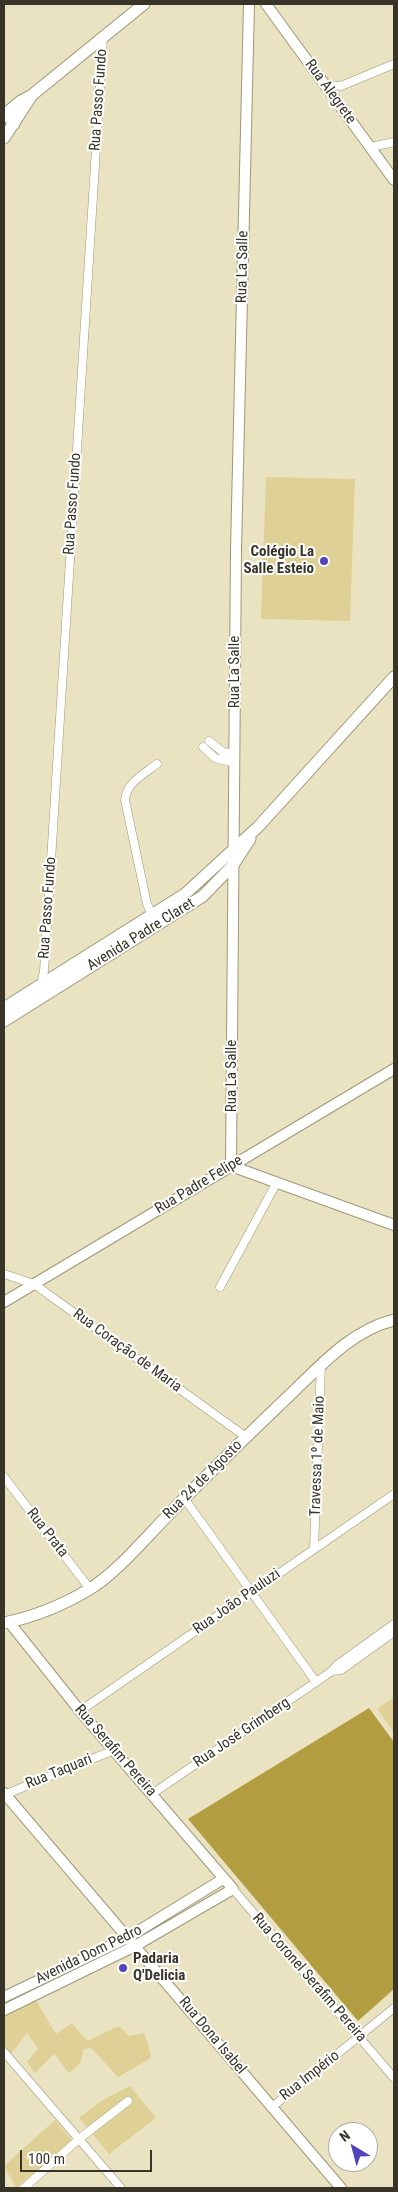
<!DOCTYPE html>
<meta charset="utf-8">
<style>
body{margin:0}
#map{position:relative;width:398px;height:2192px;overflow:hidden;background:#eae3c2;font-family:"Roboto Condensed",sans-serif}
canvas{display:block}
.frame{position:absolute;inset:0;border:5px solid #383528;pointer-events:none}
.north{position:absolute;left:328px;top:2122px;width:50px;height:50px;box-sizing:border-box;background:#fff;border:1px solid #afaea9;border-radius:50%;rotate:323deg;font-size:14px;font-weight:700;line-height:20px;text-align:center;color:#383528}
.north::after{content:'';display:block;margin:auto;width:18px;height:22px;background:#5143ba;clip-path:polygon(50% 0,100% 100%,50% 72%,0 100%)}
.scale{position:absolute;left:20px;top:2150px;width:132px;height:22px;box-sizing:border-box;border:2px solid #383528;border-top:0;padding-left:6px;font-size:15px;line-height:18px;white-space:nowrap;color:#383528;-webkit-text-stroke:4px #fff;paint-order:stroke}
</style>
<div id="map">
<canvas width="398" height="2192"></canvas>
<div class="frame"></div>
<div class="north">N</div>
<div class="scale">100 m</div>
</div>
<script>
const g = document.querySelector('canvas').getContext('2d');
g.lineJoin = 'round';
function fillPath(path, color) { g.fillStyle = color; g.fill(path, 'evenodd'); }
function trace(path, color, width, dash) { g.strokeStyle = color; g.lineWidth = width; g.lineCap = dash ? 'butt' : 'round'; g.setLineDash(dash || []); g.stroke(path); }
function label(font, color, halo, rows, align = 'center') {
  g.font = font + ' "Roboto Condensed",sans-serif'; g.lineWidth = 4; g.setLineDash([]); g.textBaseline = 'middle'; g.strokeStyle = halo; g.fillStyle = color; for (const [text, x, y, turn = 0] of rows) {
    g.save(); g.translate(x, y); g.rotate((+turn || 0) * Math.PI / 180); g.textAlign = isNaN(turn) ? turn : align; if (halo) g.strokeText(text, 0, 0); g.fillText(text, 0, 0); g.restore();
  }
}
fillPath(new Path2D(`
 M266,477L355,479L350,621L261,619Z
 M394,1697V1733L377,1709Z
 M35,1999L56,2034L72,2023L87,2041L119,2026L129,2036L144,2033L148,2043L151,2058L118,2077L91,2048L84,2049L80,2064L69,2073L54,2054L35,2073L27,2062L38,2049L27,2033L11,2054L4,2046V2010Z
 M130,2086L156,2118L109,2154L79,2118L101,2101Z
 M55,2120L72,2140L16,2188L4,2166Z`), '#dfd195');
fillPath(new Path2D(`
 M369,1708L394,1742V1989L358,2021L188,1819Z`), '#b29e41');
const minor = new Path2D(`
 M326,85L341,86L394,64
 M371,147L394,142
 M209,741L223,752L235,754
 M203,747L215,758L235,763
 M152,915L147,904L125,800C126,783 144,774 157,764
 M41,985L44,971L103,38
 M4,1274L34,1284L246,1437
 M220,1287L277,1182
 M4,1477L90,1589
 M184,1498L316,1682
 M314,1548L321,1365
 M332,1671L341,1670L394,1632
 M80,1711L394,1494
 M152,1794L316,1682L332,1671L337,1665L394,1624
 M4,1795L114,1750
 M233,1889L394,2078
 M4,2052L121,2188
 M272,2107L394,2008
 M24,2188L79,2139L128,2101`);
const tertiary = new Path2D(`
 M266,4L394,180
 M231,1166L236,549L249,4
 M231,1166L394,1225
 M4,1302L394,1069
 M4,1793L341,2188
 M4,1997L127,1938L223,1879
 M4,2010L135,1946L233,1889L80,1711L9,1622`);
const secondary = new Path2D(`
 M14,124L8,116L4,115L21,101L32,95L144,4
 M4,138L32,95
 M4,1008L185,894L258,827L394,677
 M4,1021L203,896L233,865L250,839
 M4,1623C33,1617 63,1605 88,1590C116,1574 148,1535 171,1512C211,1471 252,1431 293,1392C323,1363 353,1330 394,1320`);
trace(minor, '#9e9778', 9);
trace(tertiary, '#9e9778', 12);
trace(secondary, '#9e9778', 13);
trace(minor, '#fff', 8);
trace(tertiary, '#fff', 10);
trace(secondary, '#fff', 11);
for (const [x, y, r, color] of [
 [324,561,5,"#5143ba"],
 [123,1968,5,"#5143ba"]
]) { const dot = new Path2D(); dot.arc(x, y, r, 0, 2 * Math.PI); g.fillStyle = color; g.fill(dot); trace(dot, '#fff', 2); }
label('15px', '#383528', '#fff', [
 ["Rua Alegrete",330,92,54],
 ["Rua Passo Fundo",99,100,-86],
 ["Rua La Salle",243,267,-89],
 ["Rua Passo Fundo",73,504,-86],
 ["Rua La Salle",235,672,-90],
 ["Rua Passo Fundo",48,908,-86],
 ["Avenida Padre Claret",141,935,-32],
 ["Rua La Salle",232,1076,-90],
 ["Rua Padre Felipe",199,1185,-31],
 ["Rua Coração de Maria",127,1351,36],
 ["Travessa 1º de Maio",318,1456,-88],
 ["Rua 24 de Agosto",203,1480,-45],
 ["Rua Prata",47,1533,52],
 ["Rua João Pauluzi",237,1602,-35],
 ["Rua José Grimberg",242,1733,-34],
 ["Rua Serafim Pereira",115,1751,49],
 ["Rua Taquari",59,1772,-22],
 ["Avenida Dom Pedro",89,1955,-26],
 ["Rua Coronel Serafim Pereira",309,1978,49],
 ["Rua Dona Isabel",212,2036,50],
 ["Rua Império",310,2076,-38]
]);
label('bold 15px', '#383528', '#fff', [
 ["Colégio La",314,552],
 ["Salle Esteio",314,569],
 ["Padaria",133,1959,"left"],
 ["Q'Delicia",133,1976,"left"]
], 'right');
</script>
